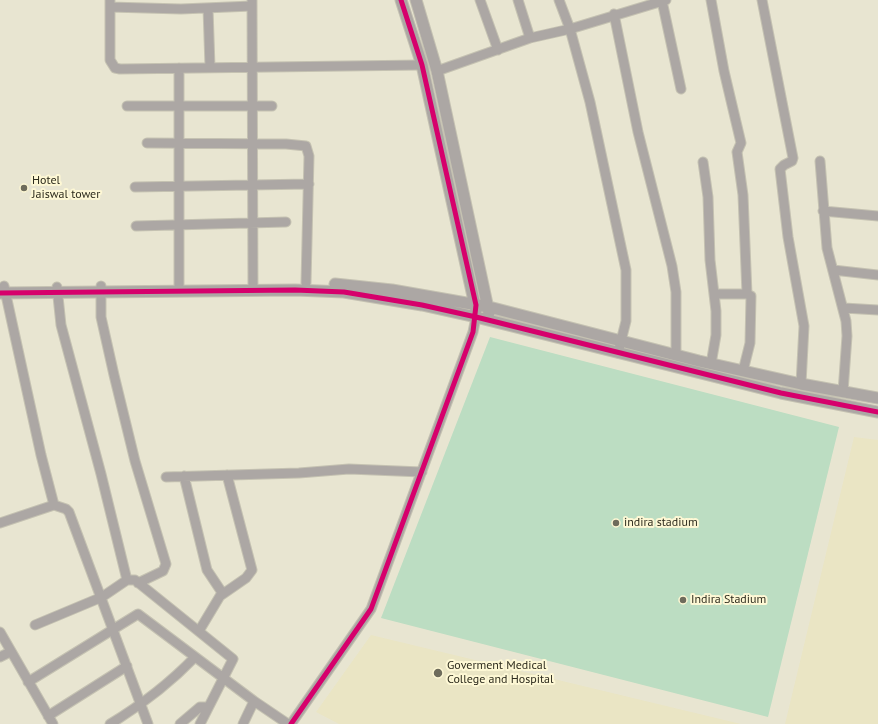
<!DOCTYPE html>
<style>
body{margin:0}
canvas{display:block;background:#e8e5d1}
</style>
<canvas width="878" height="724"></canvas>
<script>
const g = document.querySelector('canvas').getContext('2d');
g.lineJoin = 'round';
function fillPath(path, color) { g.fillStyle = color; g.fill(path, 'evenodd'); }
function trace(path, color, width, dash) { g.strokeStyle = color; g.lineWidth = width; g.lineCap = dash ? 'butt' : 'round'; g.setLineDash(dash || []); g.stroke(path); }
function label(font, color, halo, rows, align = 'center') {
  g.font = font + ' "PT Sans",sans-serif'; g.lineWidth = 4; g.setLineDash([]); g.textBaseline = 'middle'; g.strokeStyle = halo; g.fillStyle = color; for (const [text, x, y, turn = 0] of rows) {
    g.save(); g.translate(x, y); g.rotate((+turn || 0) * Math.PI / 180); g.textAlign = isNaN(turn) ? turn : align; if (halo) g.strokeText(text, 0, 0); g.fillText(text, 0, 0); g.restore();
  }
}
fillPath(new Path2D(`
 M854,437L878,440V724H785Z
 M371,635L741,724H339L316,712Z`), '#eae5c4');
fillPath(new Path2D(`
 M490,337L839,427L768,717L381,618Z`), '#bcddc2');
const minor = new Path2D(`
 M110,0V60L115,68L120,69L422,65
 M252,0L253,290
 M480,0L498,50
 M518,0L530,38
 M559,0L570,29L590,102L626,270V321L618,353
 M711,0L724,71L741,143L737,152L743,195L747,294
 M762,0L793,158L792,161L784,165L780,169L788,237L804,326L801,384
 M662,1L681,89
 M110,7L181,9L252,6
 M208,8L210,67
 M614,14L638,132L672,266L676,292V355
 M179,68V285
 M437,71L530,38L570,29L666,0
 M127,106H272
 M147,143L286,144L306,146L309,156L306,283
 M820,161L827,248L846,321L847,336L843,392
 M703,162L708,197L710,260L716,311V335L711,364
 M135,187L309,184
 M823,211L878,216
 M136,226L286,222
 M833,270L878,275
 M4,286L41,455L54,505
 M101,286V317L114,375L135,461L166,564L163,571L138,583
 M57,287L61,325L101,474L127,580
 M715,294H747L751,296L750,343L743,371
 M844,308L878,310
 M184,476L207,570L223,594
 M166,477L299,473L349,469L422,472
 M0,523L54,505L66,509L69,512L148,724
 M35,625L102,597L127,580H135L233,659L200,724
 M199,631L220,596L246,578L252,570L227,475
 M0,632L53,724
 M0,657L10,652
 M28,682L138,614L254,701L288,724
 M48,716L127,666
 M110,724C143,704 168,685 195,657
 M180,724L200,707H208
 M243,724L254,701
 M291,724L371,609L473,332L476,317`);
const tertiary = new Path2D(`
 M401,0L422,65L476,310
 M416,0L437,71L489,313
 M335,284L392,290L489,307L699,361L801,384L878,398
 M0,293L295,290L344,292L422,305L476,317L781,393L878,412`);
trace(minor, '#c5c2b2', 11);
trace(tertiary, '#c5c2b2', 13);
trace(minor, '#aca7a4', 9);
trace(tertiary, '#aca7a4', 11);
trace(new Path2D(`
 M0,293L295,290L344,292L422,305L476,317L781,393L878,412
 M291,724L371,609L473,332L476,305L422,65L401,0`), '#d6006c', 5);
for (const [x, y, r, color] of [
 [24,188,4,"#6e6c5c"],
 [616,523,4,"#6e6c5c"],
 [683,600,4,"#6e6c5c"],
 [438,673,5,"#6e6c5c"]
]) { const dot = new Path2D(); dot.arc(x, y, r, 0, 2 * Math.PI); g.fillStyle = color; g.fill(dot); trace(dot, '#fef8d5', 1.5); }
label('12px', '#2d2b1d', '#fef8d5', [
 ["Hotel",32,181],
 ["Jaiswal tower",32,195],
 ["indira stadium",624,523],
 ["Indira Stadium",691,600],
 ["Goverment Medical",447,666],
 ["College and Hospital",447,680]
], 'left');
</script>
